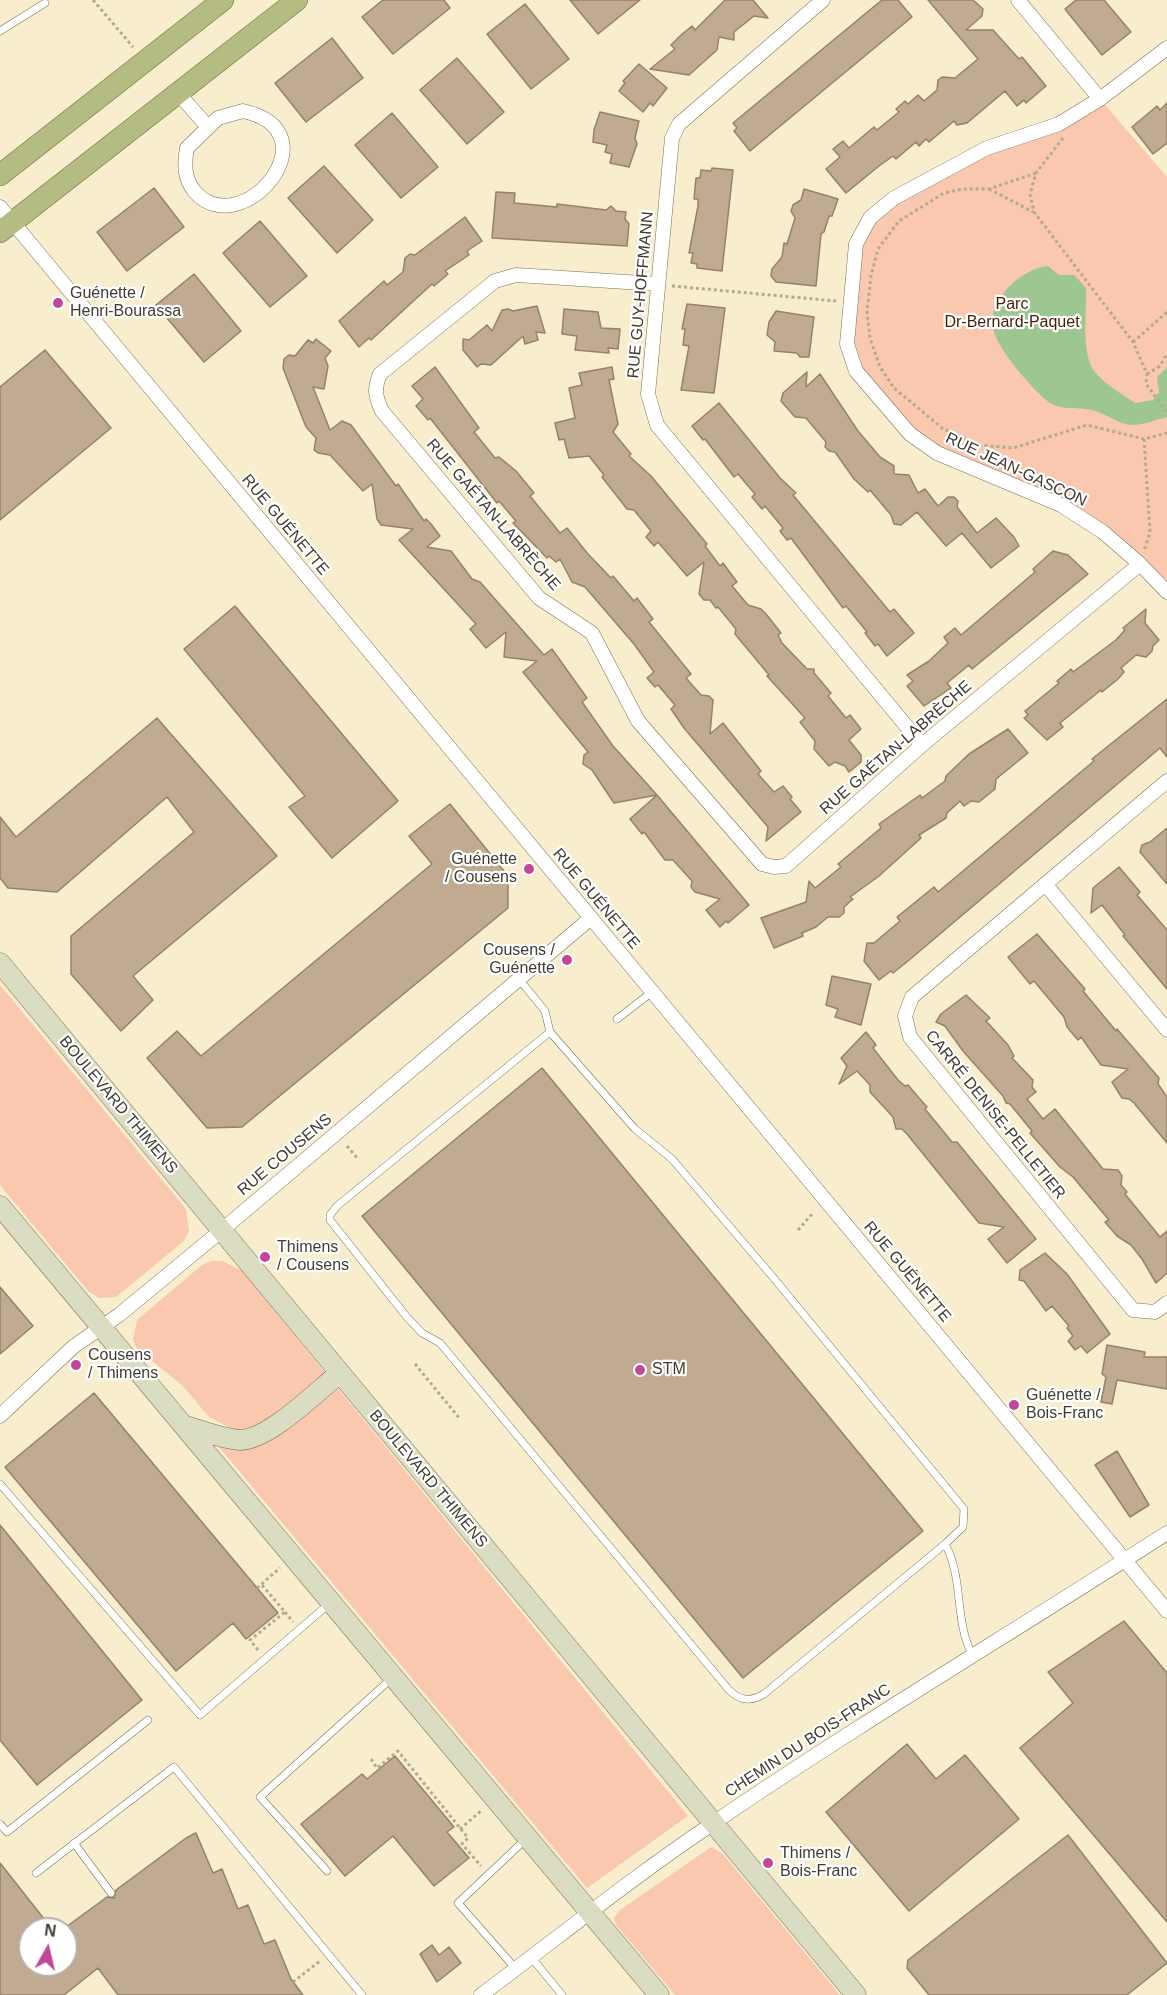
<!DOCTYPE html>
<meta charset="utf-8">
<style>
body{margin:0}
#map{position:relative;width:1167px;height:1995px;overflow:hidden;background:#f8eece;font-family:Helvetica,sans-serif}
canvas{display:block}
.north{position:absolute;left:18px;top:1917px;width:60px;height:60px;box-sizing:border-box;background:#fff;border:2px solid #b3b1ac;border-radius:50%;rotate:8deg;font-size:16px;font-weight:700;line-height:24px;text-align:center;color:#403c30}
.north::after{content:'';display:block;margin:auto;width:21px;height:27px;background:#c24798;clip-path:polygon(50% 0,100% 100%,50% 72%,0 100%)}
</style>
<div id="map">
<canvas width="1167" height="1995"></canvas>
<div class="north">N</div>
</div>
<script>
const g = document.querySelector('canvas').getContext('2d');
g.lineJoin = 'round';
function fillPath(path, color) { g.fillStyle = color; g.fill(path, 'evenodd'); }
function trace(path, color, width, dash) { g.strokeStyle = color; g.lineWidth = width; g.lineCap = dash ? 'butt' : 'round'; g.setLineDash(dash || []); g.stroke(path); }
function label(font, color, halo, rows, align = 'center') {
  g.font = font + ' Helvetica,sans-serif'; g.lineWidth = 4.5; g.setLineDash([]); g.textBaseline = 'middle'; g.strokeStyle = halo; g.fillStyle = color; for (const [text, x, y, turn = 0] of rows) {
    g.save(); g.translate(x, y); g.rotate((+turn || 0) * Math.PI / 180); g.textAlign = isNaN(turn) ? turn : align; if (halo) g.strokeText(text, 0, 0); g.fillText(text, 0, 0); g.restore();
  }
}
fillPath(new Path2D(`
 M1100,99L1167,177V592L1103,532L937,453L856,371L849,317L856,244L894,198Z
 M0,985L186,1209L189,1231L184,1241L116,1297L99,1298L88,1291L0,1185Z
 M212,1261H222L241,1270L688,1816L587,1888L219,1447L232,1429L209,1417L182,1385L137,1349L133,1340L137,1320L202,1265Z
 M711,1847L722,1853L840,1995H675L617,1926L614,1918L620,1910Z`), '#f9c8ae');
fillPath(new Path2D(`
 M1048,266L1059,275H1074L1086,288C1087,311 1082,341 1090,363C1096,380 1121,393 1135,403L1153,400L1159,392L1157,377L1167,367V417C1156,420 1143,425 1131,425C1118,424 1105,413 1092,410C1080,407 1062,410 1052,404C1036,395 996,347 993,329C987,299 1021,269 1048,266Z`), '#9ec690');
const building = new Path2D(`
 M383,0H444L450,8L393,54L362,17Z
 M570,0H640L598,34Z
 M725,0H753L768,18L754,16L734,32V40L719,37L717,50L689,75L650,69L675,49L671,45L681,35L692,26L695,30Z
 M882,0H898L912,17L750,151L734,131L737,128L733,123Z
 M928,0H973L983,9L982,16L966,30H993L1019,59L1022,57L1046,86L1026,103L1024,100L1017,106L1005,91L967,123L957,125L954,121L929,142L926,139L919,146L916,142L896,159L893,156L879,166L846,193L826,169L840,157L833,149L843,141L849,148L874,127L877,130L899,112L896,109L905,101L908,104L918,95L924,101L937,90L938,80L942,77L955,78L978,59Z
 M1076,0H1104L1131,32L1102,55L1065,9Z
 M525,4L569,59L531,89L487,34Z
 M332,38L363,78L306,122L275,83Z
 M457,58L504,112L467,144L420,90Z
 M639,64L667,88L653,106L650,103L643,112L619,91L625,83L623,81Z
 M1167,103V143L1153,154L1132,127L1157,106L1160,110Z
 M600,112L639,121L635,138L637,144L629,167L610,163L612,154L605,152L607,145L593,142L594,130Z
 M392,113L438,167L401,198L355,145Z
 M324,166L373,220L337,253L288,198Z
 M712,168L733,170L722,271L697,268V264L691,263L693,253H689L698,206V199H694L696,178H700L701,170L711,171Z
 M154,188L184,227L127,271L97,232Z
 M804,189L838,199L832,216H829L824,232L821,234L816,286L776,282L771,276L772,269L782,257L784,243L787,244L795,218L791,211L793,205L801,200Z
 M496,192L515,193L514,203L557,207V204L606,210L611,206L616,211L626,212L625,219L629,224L627,246L492,238Z
 M465,217L482,241L467,251L469,255L445,271L448,274L434,286L432,284L371,340L369,338L359,347L339,321L384,281L387,285L403,272L405,258L410,254L415,255Z
 M260,221L307,276L270,307L223,253Z
 M194,274L241,331L204,362L156,305Z
 M687,304L725,308L714,393L681,390L689,346L683,345L685,329H682Z
 M537,306L545,333L536,332L538,340L525,344L523,336L491,365L481,364L477,367L463,350V339L469,340L487,325L492,331L502,310L508,309L513,311Z
 M564,309L598,312L601,328L620,329L618,349L608,348L609,353L575,350L577,336L562,334Z
 M776,311L814,317L809,357H800L797,353L774,351L775,342L767,335L769,322Z
 M316,339L331,351L325,358L328,366L324,389L313,387L330,430L342,421L351,425L396,486L398,484L424,521L426,519L431,524L440,536L427,547L451,551L472,579L480,582L544,655L552,649L587,698L582,702L613,746L657,795L614,803L592,770L583,764L584,755L588,752L523,672L537,661L504,657L506,632L486,648L470,629L476,624L399,540L413,529L381,525L377,519L372,484L363,491L330,455L318,453L314,450L316,438L306,427L283,368L284,359L289,355L295,356L308,340L313,343Z
 M45,350L111,428L0,520V387Z
 M435,367L479,428L474,432L495,458L499,457L516,471L534,493L530,496L560,533L567,528L588,554L611,578L613,576L634,601L637,598L653,619L649,622L691,674L686,678L701,695L709,696L713,700L710,734L723,723L761,771L758,774L774,792L783,786L792,797L790,799L801,812L766,841L768,827L684,728L671,709L675,705L658,685L655,687L647,678L654,672L634,644L585,587L572,582L560,559L556,562L549,556L547,558L519,529L513,523L516,521L499,501L497,503L430,418L428,420L416,406L423,399L412,386Z
 M612,367L614,379L609,380L618,424L613,432L631,454L629,456L651,476L707,544L705,546L720,566L723,563L737,582L732,586L748,605L761,609L766,614L781,633L778,635L782,643L807,669H814V673L831,693L828,696L846,718L850,715L861,729L849,740L861,755V762L849,772L845,766L835,762L829,766L814,749L815,741L800,722L805,718L767,676L769,675L735,634L736,629L718,607L716,608L710,600H704L699,594L704,562L687,576L658,542L654,546L646,537L651,531L634,510L627,509L602,477L604,475L589,456L569,458L564,439L559,440L555,423L575,418L569,388L582,385L579,373Z
 M807,372L806,387L820,374L858,431L880,457L894,466V474L909,475L918,493L925,489L938,506L948,497H954L958,501L957,507L977,533L996,518L1014,537L1019,546L991,568L962,533L946,546L917,512L901,525L894,524L891,515L870,490L868,492L854,479L835,452L829,451L825,447L826,442L806,418L795,417L781,401L783,393Z
 M719,403L780,478L796,493L793,495L890,612L894,609L914,633L887,656L878,644L875,646L865,633L867,632L846,606L843,608L791,538L787,540L780,531L783,528L765,506L762,509L752,497L755,494L738,474L734,477L705,439L703,440L692,426Z
 M1053,551L1068,555L1088,574L972,669L969,665L947,683L951,688L924,706L907,686L913,681L907,675L929,661L948,643L944,637L955,628L961,635L1035,572L1033,569Z
 M235,606L398,801L332,858L289,807L305,796L184,649Z
 M1146,609L1145,623L1159,640L1153,646L1152,651L1146,657L1136,655L1121,668L1124,672L1118,679L1102,692L1101,690L1060,723L1063,727L1047,740L1024,718L1028,715L1025,711L1059,683L1057,681L1071,669L1073,672L1116,640L1125,630L1123,628Z
 M1167,699V757L1160,748L908,961L893,973L891,971L879,980L864,961L867,943H874L900,921L897,917L934,887L938,892L1094,761L1092,759Z
 M157,718L277,856L133,976L153,1000L121,1031L71,974V936L194,832L167,797L57,892L8,888L0,878V817L16,837Z
 M1008,729L1028,753L996,779L995,789L979,802L971,801L964,806L960,801L947,813L946,818L919,835L921,838L879,876L850,897L853,899L844,907V913L839,917H828L816,927L802,933L803,936L774,948L761,918L806,902L809,881L815,888L841,867L838,864L881,828L879,824L920,795L922,798L945,781L946,776L969,754Z
 M657,795L749,905L728,923L726,921L720,927L706,910L720,899L695,892L691,887L692,881L673,860H665L644,832L642,834L630,819Z
 M450,804L508,876V908L242,1127L207,1128L147,1058L177,1031L201,1056L432,864L409,836Z
 M1167,828V884L1140,852L1142,845L1150,842Z
 M1119,867L1140,892L1137,895L1167,930V989L1123,936L1125,935L1102,905L1091,913L1093,888Z
 M1037,934L1085,989L1083,991L1116,1031L1117,1029L1159,1078L1158,1084L1167,1097V1143L1134,1103L1129,1099L1122,1098L1112,1082L1128,1069L1101,1065L1081,1037L1078,1040L1067,1027L1064,1017L1034,981L1030,984L1008,957Z
 M832,976L871,984L861,1025L835,1017L838,1009L826,1005Z
 M966,995L990,1018L986,1021L1008,1045L1014,1056L1012,1058L1033,1080L1032,1087L1036,1092L1027,1099L1043,1119L1055,1109L1103,1169L1118,1170L1122,1176L1121,1185L1127,1192L1125,1194L1160,1237L1167,1231V1273L1156,1283L1142,1259L1131,1245L1117,1236L1105,1222L1109,1220L1073,1177L1060,1167L1030,1133L1032,1131L1010,1104L1006,1103L1003,1096L963,1051L945,1026L936,1022L941,1014Z
 M866,1032L876,1045L873,1048L898,1080L905,1086L908,1085L919,1098L927,1107L925,1109L952,1142H957L1036,1239L1007,1263L988,1239L1004,1227L979,1223L907,1134L902,1129H896L893,1117L870,1092V1085L857,1071L839,1084L847,1066L841,1058Z
 M542,1068L923,1531L743,1678L362,1216Z
 M1045,1253L1067,1274L1110,1334L1087,1353L1081,1346L1075,1350L1068,1341L1073,1336L1067,1328L1069,1326L1052,1306L1046,1311L1024,1281L1019,1280L1020,1270Z
 M0,1287L33,1326L0,1354Z
 M1107,1345L1145,1352L1144,1357H1167V1389L1117,1380L1112,1404L1101,1402L1106,1377L1102,1374Z
 M94,1393L278,1613L246,1639L233,1623L176,1671L5,1467Z
 M1117,1451L1149,1505L1130,1517L1095,1465Z
 M0,1525L142,1700L37,1785L0,1740Z
 M1124,1621L1167,1673V1922L1020,1748L1073,1703L1048,1672Z
 M907,1744L936,1779L965,1755L1019,1819L909,1911L826,1812Z
 M395,1756L454,1827L447,1832L469,1858L434,1886L393,1836L345,1876L301,1824L362,1774L367,1779Z
 M196,1833L213,1873L222,1869L238,1909L248,1905L264,1944L275,1940L291,1979L303,1995H118L98,1968L64,1995H0V1863L52,1929H30V1965H66V1927L107,1897L114,1898L116,1890L186,1838Z
 M1068,1835L1167,1963L1127,1995H929L907,1968L908,1960Z
 M432,1945L439,1955L449,1947L461,1963L437,1982L420,1954Z`);
fillPath(building, '#c0aa91');
trace(building, '#968269', 1.5);
const lane = new Path2D(`
 M0,31L45,3
 M519,979L545,1011L550,1032L635,1129L672,1159L772,1276L964,1509L963,1527L945,1544L764,1694C751,1702 740,1701 729,1690L440,1343L422,1333L406,1316L330,1220V1215L337,1206L550,1032
 M617,1019L652,992
 M0,1484L200,1715L330,1603
 M945,1544C964,1578 954,1620 972,1654
 M0,1824L7,1832L148,1720
 M74,1843L111,1893
 M327,1871L260,1797L392,1678
 M36,1873L174,1767L362,1995
 M531,1957L562,1995
 M516,1969L458,1903L526,1839`);
const street = new Path2D(`
 M823,0L679,124L672,138L648,394L657,425L922,745
 M1018,0L1100,99
 M1167,48L1100,99L1059,124L987,148L894,198L870,218L856,244L847,344L856,371L910,434L937,453L1061,505L1103,532L1140,564L1167,592
 M178,93L208,127
 M243,111C337,132 241,244 195,192C184,179 184,164 187,148L218,118Z
 M0,207L1167,1611
 M658,284L516,275L495,281L380,374C374,389 375,396 382,411L539,598L592,633L638,721L762,864L774,867L786,866L922,745L1140,564
 M1167,781L912,997L905,1016L910,1037L1133,1310L1155,1312L1167,1303
 M1046,885L1167,1030
 M0,1416L73,1347L119,1315L222,1230L591,918
 M481,1995C559,1937 634,1876 715,1822C863,1721 1017,1630 1167,1533`);
const secondary = new Path2D(`
 M0,963L856,1995
 M0,1206L659,1995
 M186,1426C203,1431 222,1439 240,1440C269,1440 317,1391 340,1373`);
const primary = new Path2D(`
 M0,175L223,0
 M0,232L297,0`);
trace(lane, '#787053', 8);
trace(street, '#787053', 15);
trace(secondary, '#787053', 21);
trace(primary, '#6c7230', 22);
trace(new Path2D(`
 M93,0L133,47
 M1063,138L1036,173L1030,194L1034,212L1133,342L1147,374L1146,384L1167,412
 M1036,173L989,189H963L944,193L899,221L878,249L871,276L867,312L870,338L880,367L894,388L942,428L979,445L1013,448L1087,425L1144,439L1167,433
 M989,189L1033,212
 M672,286L836,301
 M1133,342L1167,312
 M1147,374L1160,366L1167,353
 M1144,439L1150,532L1144,551
 M347,1146L358,1159
 M798,1230L814,1212
 M415,1364L460,1419
 M257,1588L280,1568
 M285,1612L293,1622
 M258,1650L250,1640L285,1612L261,1584
 M371,1759L377,1768L398,1751L468,1838L462,1844L481,1866
 M460,1829L482,1810
 M293,1982L320,1961`), '#b2ab92', 3, [3, 3]);
trace(lane, '#fff', 7);
trace(street, '#fff', 14);
trace(secondary, '#daddc1', 20);
trace(primary, '#b5bc83', 21);
for (const [x, y, r, color] of [
 [58,303,6,"#c24798"],
 [529,869,6,"#c24798"],
 [567,960,6,"#c24798"],
 [265,1257,6,"#c24798"],
 [76,1365,6,"#c24798"],
 [640,1370,6,"#c24798"],
 [1014,1405,6,"#c24798"],
 [768,1863,6,"#c24798"]
]) { const dot = new Path2D(); dot.arc(x, y, r, 0, 2 * Math.PI); g.fillStyle = color; g.fill(dot); trace(dot, '#fff', 2); }
label('16px', '#403c30', '#fff', [
 ["Guénette /",70,294],
 ["Henri-Bourassa",70,312],
 ["Guénette",517,860,"right"],
 ["/ Cousens",517,878,"right"],
 ["Cousens /",555,951,"right"],
 ["Guénette",555,969,"right"],
 ["Thimens",277,1248],
 ["/ Cousens",277,1266],
 ["Cousens",88,1356],
 ["/ Thimens",88,1374],
 ["STM",652,1370],
 ["Guénette /",1026,1396],
 ["Bois-Franc",1026,1414],
 ["Thimens /",780,1854],
 ["Bois-Franc",780,1872]
], 'left');
label('16px', '#403c30', '#fff', [
 ["RUE GUY-HOFFMANN",641,295,-85],
 ["RUE JEAN-GASCON",1016,470,25],
 ["RUE GAÉTAN-LABRÈCHE",493,515,49],
 ["RUE GUÉNETTE",285,525,50],
 ["RUE GAÉTAN-LABRÈCHE",896,748,-41],
 ["RUE GUÉNETTE",596,899,50],
 ["BOULEVARD THIMENS",118,1105,50],
 ["CARRÉ DENISE-PELLETIER",995,1115,51],
 ["RUE COUSENS",285,1155,-40],
 ["RUE GUÉNETTE",907,1272,50],
 ["BOULEVARD THIMENS",428,1479,50],
 ["CHEMIN DU BOIS-FRANC",808,1741,-33]
]);
label('16px', '#441d03', '#fff', [
 ["Parc",1012,305],
 ["Dr-Bernard-Paquet",1012,323]
]);
</script>
